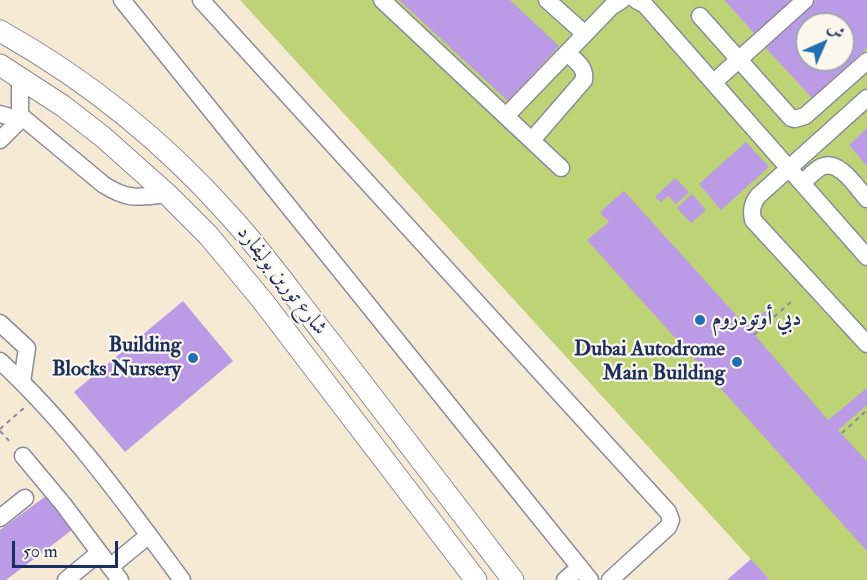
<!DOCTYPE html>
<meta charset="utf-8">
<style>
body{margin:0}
#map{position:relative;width:867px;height:580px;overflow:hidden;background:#f7ead5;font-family:"IM FELL Double Pica",Amiri,serif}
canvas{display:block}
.north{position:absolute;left:795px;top:12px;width:60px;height:60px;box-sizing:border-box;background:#fbf7ec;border:2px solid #a1a7b3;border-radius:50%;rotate:45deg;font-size:16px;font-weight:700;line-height:24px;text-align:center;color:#1b2f5e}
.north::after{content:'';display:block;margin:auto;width:21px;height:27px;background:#1f6fb2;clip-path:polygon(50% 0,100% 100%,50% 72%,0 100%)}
.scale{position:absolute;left:12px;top:541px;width:106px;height:27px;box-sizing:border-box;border:3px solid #1b2f5e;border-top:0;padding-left:8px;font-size:18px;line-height:21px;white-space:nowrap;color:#1b2f5e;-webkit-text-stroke:4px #fbf7ec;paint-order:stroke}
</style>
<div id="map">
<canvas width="867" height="580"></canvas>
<div class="north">ش</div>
<div class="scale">50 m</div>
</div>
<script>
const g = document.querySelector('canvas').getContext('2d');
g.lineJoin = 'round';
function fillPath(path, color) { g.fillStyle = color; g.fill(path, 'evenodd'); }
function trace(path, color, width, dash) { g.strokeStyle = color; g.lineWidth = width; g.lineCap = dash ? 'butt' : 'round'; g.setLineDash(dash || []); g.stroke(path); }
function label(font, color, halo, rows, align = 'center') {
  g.font = font + ' "IM FELL Double Pica",Amiri,serif'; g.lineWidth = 4.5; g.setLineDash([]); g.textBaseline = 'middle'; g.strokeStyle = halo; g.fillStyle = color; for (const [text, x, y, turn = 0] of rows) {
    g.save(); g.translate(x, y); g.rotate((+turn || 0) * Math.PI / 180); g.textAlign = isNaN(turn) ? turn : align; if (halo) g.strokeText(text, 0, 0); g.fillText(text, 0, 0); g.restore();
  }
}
fillPath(new Path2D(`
 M240,0H867V580H770ZM807,24H843V60H807Z`), '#bed376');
fillPath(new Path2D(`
 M399,0H510L559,46L508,101Z
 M724,0H794L756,35Z
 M816,0H867V48L812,98L765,47ZM807,24H843V60H807Z
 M867,128V166L849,145Z
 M746,142L769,167L721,210L699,184Z
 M675,178L689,192L676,204L668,196L661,202L655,197Z
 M624,191L746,326L768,309L774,315L753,333L828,420L867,388V405L838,430L867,461V551L587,240L609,222L600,212Z
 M692,194L706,210L691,223L677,208Z
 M183,301L233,361L125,452L74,392Z
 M50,493L76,527L6,580H0V530Z
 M751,559L770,580H727Z`), '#bb9be5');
const minor = new Path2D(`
 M122,0L590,580
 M201,0L668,512L671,520L668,527L610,580
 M382,0L561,168
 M547,0L585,34
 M636,0L645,5L867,257
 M700,16L791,118L795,119L805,116L867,61
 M714,82L805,0
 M867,98L758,196C752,204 751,210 753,220L867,344
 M0,114L20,120
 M21,116L104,185C130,201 138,197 167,194
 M506,116L611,7L622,0
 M0,140L20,120V78
 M532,140L584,80C586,67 576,61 567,53
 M802,183C808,178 814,171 821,167C839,158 857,188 867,199
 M0,323L27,348L22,382
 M0,361C70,426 126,504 182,580
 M23,456L63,504L120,580
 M0,518L25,498
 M110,567L149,535
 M66,580L99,553
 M565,580L580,567`);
const major = new Path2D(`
 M0,31C86,79 164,142 229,215C265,254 295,298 328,339C390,419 451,500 513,580
 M0,65L63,106L103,137L167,194L208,235L262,300L476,580`);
trace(minor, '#898c9a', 19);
trace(major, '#898c9a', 23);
trace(new Path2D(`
 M754,335L792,301
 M0,429L25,407
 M0,431L12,444
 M842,433L867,410`), '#898c9a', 2, [4.5, 4.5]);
trace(minor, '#fff', 16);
trace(major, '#fff', 21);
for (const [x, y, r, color] of [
 [700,320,6,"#1f6fb2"],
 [193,358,6,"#1f6fb2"],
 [737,362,6,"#1f6fb2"]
]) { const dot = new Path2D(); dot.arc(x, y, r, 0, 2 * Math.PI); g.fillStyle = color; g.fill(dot); trace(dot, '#fbf7ec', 2); }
label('21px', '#1b2f5e', '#fbf7ec', [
 ["شارع تورين بوليفارد",281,281,52]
]);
label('bold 21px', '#1b2f5e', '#fbf7ec', [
 ["دبي أوتودروم",712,320,"left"],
 ["Building",181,346],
 ["Blocks Nursery",181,370],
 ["Dubai Autodrome",725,350],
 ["Main Building",725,374]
], 'right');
</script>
